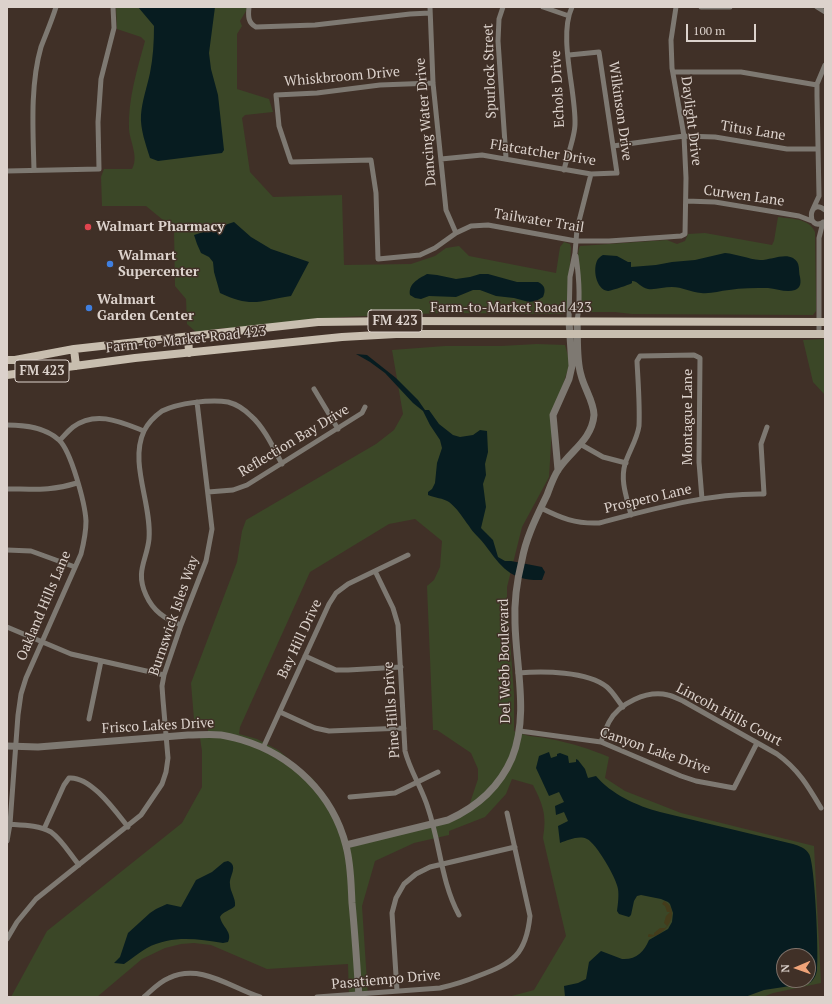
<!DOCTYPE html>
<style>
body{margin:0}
#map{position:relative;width:832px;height:1004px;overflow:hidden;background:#403027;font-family:"PT Serif",serif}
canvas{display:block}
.frame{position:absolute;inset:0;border:8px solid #dcd2cc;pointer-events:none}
.north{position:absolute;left:776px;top:948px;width:40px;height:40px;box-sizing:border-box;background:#403027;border:1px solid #7e7169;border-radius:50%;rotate:268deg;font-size:11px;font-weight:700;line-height:16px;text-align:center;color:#dcd2cc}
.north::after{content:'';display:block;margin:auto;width:14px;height:18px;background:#efa378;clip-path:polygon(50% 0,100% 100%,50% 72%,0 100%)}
.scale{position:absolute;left:686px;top:24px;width:70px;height:18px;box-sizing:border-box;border:2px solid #dcd2cc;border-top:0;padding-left:5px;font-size:12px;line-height:14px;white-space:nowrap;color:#dcd2cc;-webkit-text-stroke:3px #403027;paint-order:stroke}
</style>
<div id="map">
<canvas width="832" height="1004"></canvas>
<div class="frame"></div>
<div class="north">N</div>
<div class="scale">100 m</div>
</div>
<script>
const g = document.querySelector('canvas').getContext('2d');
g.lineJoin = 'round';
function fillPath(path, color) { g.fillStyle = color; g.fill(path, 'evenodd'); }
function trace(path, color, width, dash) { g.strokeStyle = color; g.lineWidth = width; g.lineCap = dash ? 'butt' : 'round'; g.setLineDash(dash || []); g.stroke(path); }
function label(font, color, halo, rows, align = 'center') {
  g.font = font + ' "PT Serif",serif'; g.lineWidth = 3; g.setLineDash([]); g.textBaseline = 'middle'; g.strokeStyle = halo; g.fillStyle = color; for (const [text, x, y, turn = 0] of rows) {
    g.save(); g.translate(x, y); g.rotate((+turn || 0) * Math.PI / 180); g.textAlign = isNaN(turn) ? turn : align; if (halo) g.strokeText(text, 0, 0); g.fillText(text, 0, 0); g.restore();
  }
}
fillPath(new Path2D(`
 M116,7H247L246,11L240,21L242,26L237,34V89L269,99L273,112L245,115L242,118L250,172L273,197L342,195L344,265L411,264L435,256L446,248L459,246L469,256L556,273L560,247L564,242L570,244L571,248L567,312L562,314L442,313L344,317L232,329L224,328L196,332L187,324L186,299L175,286L174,229L146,206H102L101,177L104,169H132C139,157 130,142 129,129C128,99 137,70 145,41L141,37L117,29Z
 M778,217C792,219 809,218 815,232L816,298V311L813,315L632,314L615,312H588L584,311L581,307C580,295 575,254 580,246L667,240L677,244L685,241L688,234L705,233L772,245L774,241Z
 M825,339V395L813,382L803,340Z
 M537,344L565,345L570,363L558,400L552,428L549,477L522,527L507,587V599L514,694V731C527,737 536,736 550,739C571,743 590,749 609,757L605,778L625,791L681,813L814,846L821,983L773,993L763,997H508L534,990L566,936L543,838C547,815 543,805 533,785L512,779L506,794L485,817L449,831V835L414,843L375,861L362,906L368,997H349L348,964L267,969L211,945L194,943L181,944L165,948L142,959L97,997H11L47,931L182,823L202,787V751L200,738H207L209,722L194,719L191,683L237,562L242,531L246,520L376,444L394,430L403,414L392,350L445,346H501ZM415,519L442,541L440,567L434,580L427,586L433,730H437L471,753L478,769V779L469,806L445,819L349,842L340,820L327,797L313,779L278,750L257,739L239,734L240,727L310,572L389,524ZM784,956H808V980H784Z`), '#3b4727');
fillPath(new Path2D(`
 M664,901C683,911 665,938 648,937V935L649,934L654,935V933L660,928H665L667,926L664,923L666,916L670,912H667L665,906L662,904Z`), '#443c1b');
fillPath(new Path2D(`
 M138,7H215L209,53L211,69L218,95L224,150L222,153L158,161L150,158C146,145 140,129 141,115C142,101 147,87 150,73C153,58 154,42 154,26Z
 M234,222L251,237L271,249L309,262L291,296C260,301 251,308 220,293L214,272L213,262L209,257L201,253L197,244L194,235Z
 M725,253C737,254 748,259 760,260C771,260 784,253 793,258C801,263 798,270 800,277C801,282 801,288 795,290C787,293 777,289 768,288C755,288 741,288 729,290C719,291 711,294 701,293C691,292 682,287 672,287C664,287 655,290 648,289C641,288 638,281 632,281V283C629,285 610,291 608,291C596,290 592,268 598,259C598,259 602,255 603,255L617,256L628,262H631V267L656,265L672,262L695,260Z
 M427,274L437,275L456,279L470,277L480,274H488L517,282H538C545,285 546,290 543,297L536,301L529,302L514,298L496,296L480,290H473L456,297L429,296L421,299L415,298L410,295C408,284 418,279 427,274Z
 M356,354L367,355L396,378L418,400L425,410H429L439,424L453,435L460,437L473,435L480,430L487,431L488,452L485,464L486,475L483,484L486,507L481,528L493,540L498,557L505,561H511L542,567L545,572L542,580C511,581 502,568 485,545C480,538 473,533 469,526C463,518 457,508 449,502C443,498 435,498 428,495V492L432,489L435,483L437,463L442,448L440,440L430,425L423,411L413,403L385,373L370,362Z
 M549,752L551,758L557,756V754L560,753L568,756L569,763L576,762V759L578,760L585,769L588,778L596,776C611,794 637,806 660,812L793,844C799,846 806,848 809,854C815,863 819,956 817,970C816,976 814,979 810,983L764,990L745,997H565L564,986L578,983L586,979L589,962L601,951L622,959C636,960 644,952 649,940L668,929L672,922L673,913L670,904L668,902L661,899L641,895L637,896L634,901L631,915L629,917L619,914L617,911C618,904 619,895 618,889C617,879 596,843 587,839C579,835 568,840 560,843L558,826L568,821L564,812L556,815L555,806L564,802L559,792L549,796L536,768L539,756ZM784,956H808V980H784Z
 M228,861C239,866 229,876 230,884C230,892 236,898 235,906C230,911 223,911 220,917C222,927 233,932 228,942L223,943C197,939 172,935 147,948C138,953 132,959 124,964L114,963L120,957L128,933L150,913L156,909L167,904L181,907L196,880L212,872L224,862Z`), '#071c20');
trace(new Path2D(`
 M249,7C248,16 248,23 256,27L315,25L410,14L430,13
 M430,7L433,83L446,210L456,233
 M503,7L499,19L498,41L506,158
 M543,7L569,16
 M701,7H730
 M817,7L825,12
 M673,72H741L817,85
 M433,83L380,85L317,93L276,95L279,126L291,162L371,160L376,193L378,259L420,255L435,248L456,233L471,226L488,225L576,241H609L681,236L685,234L686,178L684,136L672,68L671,40L676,7
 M613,146L684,136L715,137L787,149H818
 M441,159L482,155L591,174L617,173L599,52L569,55
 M34,170C33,131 30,85 41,47C46,34 52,20 56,7
 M564,170C567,156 575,137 575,124C576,91 558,37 572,7
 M7,171L99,169L98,122L101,79L114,28L113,7
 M686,201L715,202L799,216L812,221
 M813,209L819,196L817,96V84L825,65
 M824,222C806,233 808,196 825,210
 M576,256C579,277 581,299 577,321
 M569,321L570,277L575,253L577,229L591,174
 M819,334V238L823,222
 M314,389L338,429
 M7,425C25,425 45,427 59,440C71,451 85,503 86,521C86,533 84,542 81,554L26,678L21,694L18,715L10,824L7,841
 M60,440C64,436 68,431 73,427C96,410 121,422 144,431
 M580,444L603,457L626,463
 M7,489C33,489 52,491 77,483
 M208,492L233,490L247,485L362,413L365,407
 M541,508C561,518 575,524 599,523C653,509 708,493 764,494L761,444L767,427
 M631,515C627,498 620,481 625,464C629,451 637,440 639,426C640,405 638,382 637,361L640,356L694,355L700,358L699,462L702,499
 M7,550L31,551L75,567
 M375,571L393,608L398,625L405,751C410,771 422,788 428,808C440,843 441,882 459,915
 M181,625C165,619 153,611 146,595C135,571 147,560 149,539C152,504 129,463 144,431C148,423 155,416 162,411C178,403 211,399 228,402C236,404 245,410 251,416C264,427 274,449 282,464
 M7,627L71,654L164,675
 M305,656L336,670H348L401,667
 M518,673C543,671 587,671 607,687C613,692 618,701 623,707
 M280,712L315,728L329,731L404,728
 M89,719L101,661
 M520,731L601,742L681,776L696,781L734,788L757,743
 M601,742C603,736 606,728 609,722C619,703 647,690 668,695C673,696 678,699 683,701L777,754C798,769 808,786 821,808
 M263,748L329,604L336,593L348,584L408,555
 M350,797L395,793L438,772
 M8,824C22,825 39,825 51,832C62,840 70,854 79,865
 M44,829L64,785L69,778C91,776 116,812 128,827
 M7,939L17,922L36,899L141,815L162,784L166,772L168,758L163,700L162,686L164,675L181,625L206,561L212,529L197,402
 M397,991L392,913L396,898L404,884L416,874L430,867L515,847
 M144,997C152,990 159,982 169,978C201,963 231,988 260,997
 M317,997L440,988C453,985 466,981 478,976C513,963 526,955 530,916L507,813`), '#7e7972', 5);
trace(new Path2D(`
 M558,470L553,415L569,379L572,366L569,321
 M7,746L38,747L188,735C199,735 210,734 221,735C228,736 235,738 242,740C292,755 333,794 346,846C351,864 351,884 352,903C355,934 357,966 359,997
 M346,845L448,820C477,807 499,788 512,758C529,716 516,667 515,623C514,602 517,580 522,560C526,537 537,516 547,495C550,487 553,478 558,470C570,451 592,440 594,415C594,402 584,388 581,375C576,359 578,337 577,321`), '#7e7972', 7);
trace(new Path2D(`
 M188,336L189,353
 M74,349L76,366
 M7,360H15L74,349L318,322L396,321L825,322
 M7,375L135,358L342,337L396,334H825`), '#c8beaf', 8);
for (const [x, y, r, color] of [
 [88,227,4,"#e0444e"],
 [110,264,4,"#3f7fe0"],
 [89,308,4,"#3f7fe0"]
]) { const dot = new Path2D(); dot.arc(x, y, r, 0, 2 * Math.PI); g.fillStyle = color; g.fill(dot); trace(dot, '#403027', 1.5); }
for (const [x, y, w] of [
 [395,321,54],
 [42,371,54]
]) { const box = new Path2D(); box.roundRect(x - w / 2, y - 11, w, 22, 3); g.fillStyle = '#403027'; g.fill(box); trace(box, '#dcd2cc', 1); }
label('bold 13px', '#dcd2cc', null, [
 ["FM 423",395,321],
 ["FM 423",42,371]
]);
label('14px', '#dcd2cc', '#403027', [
 ["Spurlock Street",490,71,-92],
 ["Whiskbroom Drive",342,77,-5],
 ["Echols Drive",558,89,-93],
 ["Wilkinson Drive",620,111,82],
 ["Daylight Drive",691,121,83],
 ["Dancing Water Drive",426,122,-95],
 ["Titus Lane",753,131,9],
 ["Flatcatcher Drive",543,153,9],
 ["Curwen Lane",744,196,8],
 ["Tailwater Trail",539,221,9],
 ["Farm-to-Market Road 423",511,308],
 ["Farm-to-Market Road 423",186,340,-6],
 ["Montague Lane",688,417,-90],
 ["Reflection Bay Drive",294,441,-31],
 ["Prospero Lane",648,499,-13],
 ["Oakland Hills Lane",44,606,-67],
 ["Burnswick Isles Way",174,616,-71],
 ["Bay Hill Drive",300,639,-65],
 ["Del Webb Boulevard",505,661,-91],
 ["Pine Hills Drive",392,710,-94],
 ["Lincoln Hills Court",729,715,28],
 ["Frisco Lakes Drive",158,726,-3],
 ["Canyon Lake Drive",655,751,19],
 ["Pasatiempo Drive",386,980,-5]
]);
label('bold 14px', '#dcd2cc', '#403027', [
 ["Walmart Pharmacy",96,227],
 ["Walmart",118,256],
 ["Supercenter",118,272],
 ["Walmart",97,300],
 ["Garden Center",97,316]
], 'left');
</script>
